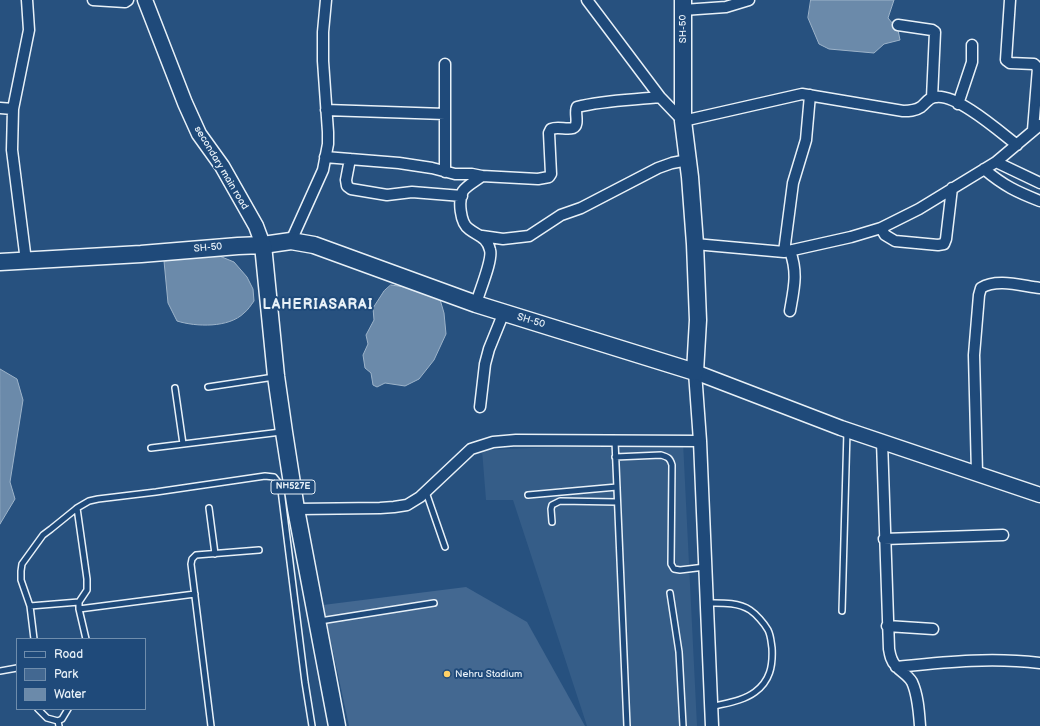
<!DOCTYPE html>
<style>
body{margin:0}
#map{position:relative;width:1040px;height:726px;overflow:hidden;background:#27517f;font-family:"Balsamiq Sans",sans-serif}
canvas{display:block}
.legend{position:absolute;left:16px;top:638px;width:130px;height:72px;box-sizing:border-box;background:#1f4a7a;border:1px solid #6f8dac;margin:0;padding:5px 7px;list-style:none;font-size:12px;color:#e8f1f8}
.legend li{display:flex;align-items:center;gap:8px;height:20px}
.legend b{width:20px;border:1px solid #6f8dac}
</style>
<div id="map">
<canvas width="1040" height="726"></canvas>
<ul class="legend">
<li><b style="height:5px;background:#1f4a7a"></b>Road</li>
<li><b style="height:11px;background:#436891"></b>Park</li>
<li><b style="height:11px;background:#6b8aaa"></b>Water</li>
</ul>
</div>
<script>
const g = document.querySelector('canvas').getContext('2d');
g.lineJoin = 'round';
function fillPath(path, color) { g.fillStyle = color; g.fill(path, 'evenodd'); }
function trace(path, color, width, dash) { g.strokeStyle = color; g.lineWidth = width; g.lineCap = dash ? 'butt' : 'round'; g.setLineDash(dash || []); g.stroke(path); }
function label(font, color, halo, rows, align = 'center') {
  g.font = font + ' "Balsamiq Sans",sans-serif'; g.lineWidth = 4; g.setLineDash([]); g.textBaseline = 'middle'; g.strokeStyle = halo; g.fillStyle = color; for (const [text, x, y, turn = 0] of rows) {
    g.save(); g.translate(x, y); g.rotate((+turn || 0) * Math.PI / 180); g.textAlign = isNaN(turn) ? turn : align; if (halo) g.strokeText(text, 0, 0); g.fillText(text, 0, 0); g.restore();
  }
}
fillPath(new Path2D(`
 M683,442L697,726H587L513,500H486L482,450Z`), '#355d88');
fillPath(new Path2D(`
 M466,587L527,622L585,726H349L323,605Z`), '#436891');
const water = new Path2D(`
 M811,0H894L888,18L898,30L900,40L884,44L874,53L829,49L819,44L808,18Z
 M192,253L217,255L234,262L247,277L253,289L254,301C251,305 248,310 244,313C229,328 196,327 177,321L168,303L164,261L179,259Z
 M391,285L412,288L439,296L444,313L446,334L434,360L419,379L405,386L385,383L377,387L373,385L371,373L365,368L363,355L368,344L366,335L374,320L373,308L384,291Z
 M0,369L17,379L23,400L10,482L15,499L0,524Z`);
fillPath(water, '#6b8aaa');
trace(water, '#9db3c9', 1);
const service = new Path2D(`
 M208,387L274,377
 M175,388L183,444
 M615,441L627,726
 M151,448L281,432
 M615,457L661,455C668,457 670,458 672,465L671,564L674,569L680,570L705,567
 M426,492L445,547
 M528,495L617,487
 M77,508L87,579V590L79,602V609L86,639
 M209,508L215,554
 M552,522L551,509L552,505L560,501L617,502
 M670,593L679,652L683,726
 M707,603C721,603 738,602 750,610C756,614 764,623 768,630C771,636 771,642 772,648C773,666 770,681 755,692C743,701 726,703 711,707
 M30,606L79,602
 M79,609L195,594
 M842,611L847,431
 M320,621L434,603
 M34,639L30,606L21,580V571L22,564L43,535L51,529L77,508L89,501L98,499L156,492L265,476L274,477L278,482L281,490L305,682L312,726
 M0,671L17,668
 M38,709L47,718L58,721
 M59,726L58,721L62,719L68,709
 M211,726L191,564L192,559L196,555L259,550`);
const minor = new Path2D(`
 M93,0L125,2L128,0
 M587,0L660,97L683,121L802,94L903,111C909,111 915,111 921,107C926,103 929,97 936,97C957,94 1000,132 1017,145
 M1010,0L1006,60L1010,63L1034,64L1038,68L1033,130
 M683,10L726,7L749,0
 M898,25L932,30L935,32L932,98
 M958,104L972,62V45
 M0,108L13,109
 M326,110L445,114
 M325,157L399,163L432,168L455,174H472L482,176C477,180 466,186 463,191C458,200 460,223 469,229C478,236 487,237 490,250C493,260 479,292 476,304
 M350,159L346,180L347,186L351,189L387,195L412,192L462,196
 M996,162L1040,183
 M984,169C1004,186 1017,192 1040,201
 M445,172V64
 M482,176L538,179L549,177L551,174L549,133L551,129C558,126 566,130 573,128C580,125 574,112 577,107C604,100 632,100 660,97
 M881,228L885,235L895,241L938,245L944,244L946,239L952,188
 M482,236L503,239L529,236L561,215L581,208L658,168L672,163L688,160
 M291,241L323,170L328,144V132L323,61V32L326,0
 M695,244L784,252L851,237L881,228L919,209L996,162L1040,125
 M784,252L793,183L806,140L810,95
 M26,261L12,150L13,109L29,30L27,0
 M790,311C794,288 798,273 790,251
 M480,407L485,364L489,349L504,312
 M882,441L889,649C890,655 891,661 896,666C901,672 908,675 912,682C918,695 919,712 920,726
 M977,473L974,355L979,295L981,288C997,278 1022,286 1040,288
 M296,509L380,508L394,507L407,505L420,497L471,449L493,442L516,440L700,441
 M884,539L1003,535
 M887,626L933,629
 M896,667C946,662 990,657 1040,663`);
const tertiary = new Path2D(`
 M695,372L700,441L712,726`);
const secondary = new Path2D(`
 M145,0L185,103L199,134L222,166L256,226L263,245
 M695,372L841,428L1040,495`);
const primary = new Path2D(`
 M263,245L291,241L314,245L476,304L695,372L698,320L695,244L690,177L683,121V0`);
const trunk = new Path2D(`
 M0,262L141,254L238,246L263,245L276,376L284,432L296,509L337,726`);
trace(service, '#e8f1f8', 8);
trace(minor, '#e8f1f8', 13);
trace(tertiary, '#e8f1f8', 15);
trace(secondary, '#e8f1f8', 17);
trace(primary, '#e8f1f8', 19);
trace(trunk, '#e8f1f8', 19);
trace(service, '#1f4a7a', 5);
trace(minor, '#1f4a7a', 10);
trace(tertiary, '#1f4a7a', 12);
trace(secondary, '#1f4a7a', 14);
trace(primary, '#1f4a7a', 16);
trace(trunk, '#1f4a7a', 16);
for (const [x, y, r, color] of [
 [447,674,4,"#ffd166"]
]) { const dot = new Path2D(); dot.arc(x, y, r, 0, 2 * Math.PI); g.fillStyle = color; g.fill(dot); trace(dot, '#1f4a7a', 1.5); }
for (const [x, y, w] of [
 [293,487,44]
]) { const box = new Path2D(); box.roundRect(x - w / 2, y - 7, w, 14, 3); g.fillStyle = '#1f4a7a'; g.fill(box); trace(box, '#e8f1f8', 1); }
label('bold 9px', '#e8f1f8', null, [
 ["NH527E",293,487]
]);
label('10px', '#e8f1f8', '#1f4a7a', [
 ["SH-50",683,29,-90],
 ["secondary main road",221,168,59],
 ["SH-50",208,248,-5],
 ["SH-50",531,321,17]
]);
label('10px', '#e8f1f8', '#1f4a7a', [
 ["Nehru Stadium",455,674]
], 'left');
g.letterSpacing = '1px';
label('bold 14px', '#e8f1f8', '#1f4a7a', [
 ["LAHERIASARAI",318,305]
]);
g.letterSpacing = '0px';
</script>
